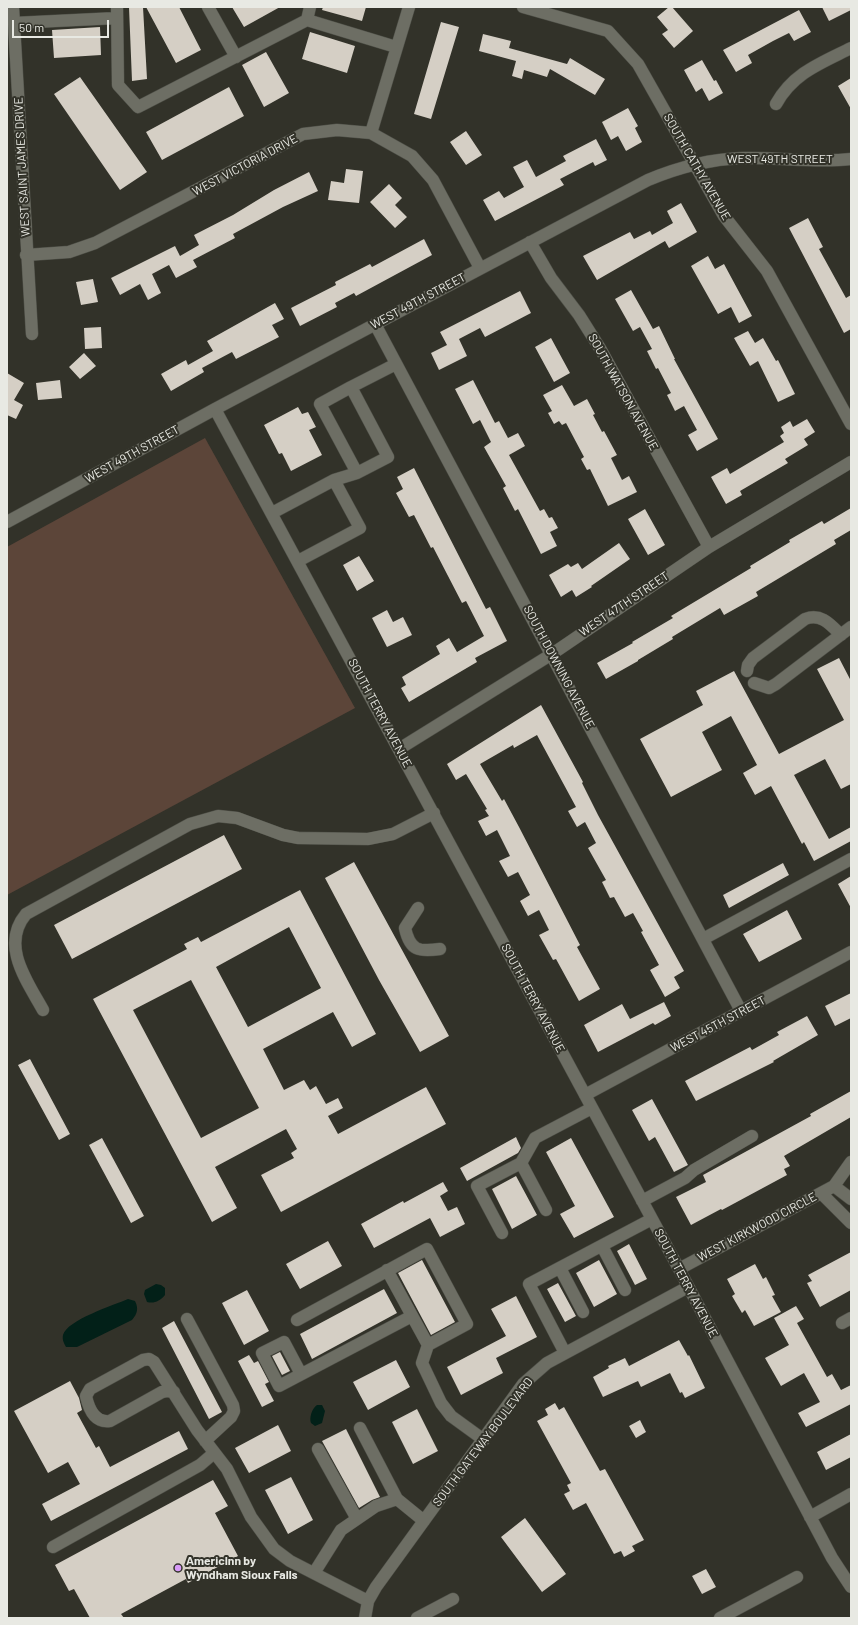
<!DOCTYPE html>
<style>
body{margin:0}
#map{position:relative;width:858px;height:1625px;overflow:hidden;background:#323229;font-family:Barlow,sans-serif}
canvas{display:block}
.frame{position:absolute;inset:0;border:8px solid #e8e9e3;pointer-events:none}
.scale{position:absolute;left:12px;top:20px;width:97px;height:18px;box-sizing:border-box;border:2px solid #e8e9e3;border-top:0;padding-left:5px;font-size:12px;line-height:14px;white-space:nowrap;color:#e8e9e3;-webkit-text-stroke:3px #323229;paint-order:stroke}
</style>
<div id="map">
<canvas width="858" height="1625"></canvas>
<div class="frame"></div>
<div class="scale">50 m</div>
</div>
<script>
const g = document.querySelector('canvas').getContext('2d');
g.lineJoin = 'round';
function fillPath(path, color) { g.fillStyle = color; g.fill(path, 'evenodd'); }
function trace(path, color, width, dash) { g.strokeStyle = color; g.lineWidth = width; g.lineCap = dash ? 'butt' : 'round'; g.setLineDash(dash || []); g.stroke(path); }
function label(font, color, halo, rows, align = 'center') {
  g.font = font + ' Barlow,sans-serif'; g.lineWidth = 4; g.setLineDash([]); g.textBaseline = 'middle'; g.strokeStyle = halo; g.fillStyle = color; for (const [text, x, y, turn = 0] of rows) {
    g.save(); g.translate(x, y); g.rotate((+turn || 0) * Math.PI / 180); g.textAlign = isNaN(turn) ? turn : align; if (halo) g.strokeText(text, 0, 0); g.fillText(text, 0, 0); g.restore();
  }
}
fillPath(new Path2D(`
 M205,438L355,708L7,895V547Z`), '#5c4539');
fillPath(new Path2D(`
 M156,1284L161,1285L165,1288V1295C160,1301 154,1304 147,1302L144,1294L145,1290Z
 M128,1299L135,1301C139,1309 137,1314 132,1320L77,1347H66C64,1343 62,1340 63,1335C67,1320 114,1305 128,1299Z
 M317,1405H322L325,1411L322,1423L315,1426L311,1423C309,1418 312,1408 317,1405Z`), '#022018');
fillPath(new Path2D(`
 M129,7H143L147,79L132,81Z
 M146,7H179L201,50L176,63Z
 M232,7H280L244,27Z
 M323,7H366L362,21L322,10Z
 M669,7H672L693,31L674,48L662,34L668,30L657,17Z
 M822,7H851V10L829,21Z
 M799,10L811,32L794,41L789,33L773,41L748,55L752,63L736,72L723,50Z
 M441,22L459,27L431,119L414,114Z
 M100,27L101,55L54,58L52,30Z
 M310,32L355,46L347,73L302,59Z
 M483,34L511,41L509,48L567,64L570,58L605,79L595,95L550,69L547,77L524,70L522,79L512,76L516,61L479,51Z
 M266,52L289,93L264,107L242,65Z
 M702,60L714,81L716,80L723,93L709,101L702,88L696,92L684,70Z
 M80,77L147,172L120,190L54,94Z
 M851,78V109L838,86Z
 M229,87L244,116L162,160L146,132Z
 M628,108L638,126L635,128L642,142L626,151L618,136L611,140L602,122Z
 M466,131L482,155L466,165L450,142Z
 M596,139L607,160L595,166L593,162L560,179L564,185L495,221L483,200L499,191L504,198L524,187L513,167L527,160L536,177L566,161L563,156Z
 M346,169L363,171L359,203L328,200L331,181L344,183Z
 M309,172L318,191L283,207L233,234L235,238L193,260L197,267L176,278L169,265L152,274L161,293L148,300L140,284L120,295L111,278L175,246L180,256L199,245L194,235L233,215L274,190Z
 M389,184L402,198L395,205L407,217L395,228L370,202Z
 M681,203L697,232L669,248L665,241L597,280L583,256L630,232L634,239L650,231L652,235L673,223L667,211Z
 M808,218L823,247L819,249L846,298L851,295V329L844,333L789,228Z
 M424,239L432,255L356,296L354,293L335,303L337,307L300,326L291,308L336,285L335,282L370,264L372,267Z
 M708,256L715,269L724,264L752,316L739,323L731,307L718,314L691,266Z
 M93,279L98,302L81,305L76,282Z
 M631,290L653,329L659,326L675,359H674L718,439L697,451L688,435L697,430L684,406L675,411L667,395L671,393L658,368L656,369L647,351L652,349L640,327L633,331L615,299Z
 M520,291L531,313L485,337L480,328L459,339L467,356L439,370L431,353L447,345L440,332Z
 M275,303L284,319L272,325L279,337L236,359L232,352L202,368L204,372L171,391L161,374L186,360L188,365L213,351L207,341Z
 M101,327L102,348L85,349L84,328Z
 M748,331L755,343L763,338L776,361L778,360L795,394L778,402L758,361L750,366L734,338Z
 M551,338L570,373L554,382L535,347Z
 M84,353L96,366L80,379L69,367Z
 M7,373L24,383L14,400L23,405L16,419L7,415Z
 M60,380L62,398L38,400L36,383Z
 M473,380L495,423L499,421L508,438L518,433L525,446L509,455L540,511L544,509L549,518L552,517L558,528L550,532L557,546L541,554L518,509L515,511L503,488L506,486L484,447L491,442L480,420L473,424L455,389Z
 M562,385L574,406L587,399L595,414L593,415L602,432L604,431L617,455L611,458L622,480L629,476L637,492L608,506L590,469L587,470L581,459L584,457L566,423L562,425L559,421L554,424L548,413L552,411L543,395Z
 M298,407L302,414L308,412L316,427L309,430L322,455L291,471L282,453L279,454L264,425Z
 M807,419L815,432L804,439L808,445L785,459L788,463L740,491L742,495L726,504L711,477L727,468L730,474L784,442L780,436L784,433L781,427L790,421L793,427Z
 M414,468L486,609L490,607L507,641L475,658L477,662L409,702L401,688L406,685L402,677L440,654L436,646L449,638L457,652L484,636L466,601L462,603L433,547L431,548L414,515L409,517L396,493L403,489L397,477Z
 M851,508V530L834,540L836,544L756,592L758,596L724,615L720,608L672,637L673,639L638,660V661L606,679L597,663L633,643L632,642L673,618L671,616L751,568L750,566L790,542L789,540L822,521L824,524Z
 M645,509L665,545L648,555L628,519Z
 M619,543L630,559L591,586L592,587L576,597L572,590L561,597L549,575L568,564L571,567L578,563L582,569Z
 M359,556L374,581L357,591L343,565Z
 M387,610L393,622L403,617L412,635L387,647L372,618Z
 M839,658L851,681V784L841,789L825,759L794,775L829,839L851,827V841L814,861L804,842L802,844L771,786L755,795L743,773L757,765L731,716L702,732L722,770L671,797L640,739L703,705L696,691L734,671L779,754L844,720L817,669Z
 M541,705L583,782L582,783L598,815L684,971L674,977L680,988L665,997L650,970L659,965L641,932L643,931L633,913L625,917L614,897L610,898L602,882L606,880L588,848L596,843L585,822L577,827L568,811L576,807L537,735L514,748L513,745L480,764L502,801L504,799L519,827L580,945L577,947L600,989L579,1001L556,959L553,960L539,935L549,930L539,910L528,916L520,901L530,895L518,872L508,877L499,861L510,856L497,830L486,836L478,821L489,816L485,810L487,809L466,774L456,780L447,764Z
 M224,835L242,869L72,959L54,925Z
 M354,862L449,1036L420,1052L379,980L325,878Z
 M783,863L789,875L729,908L723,895Z
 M851,876V908L838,884Z
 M300,890L376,1034L352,1047L333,1012L263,1049L284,1090L304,1080L310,1090L316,1086L326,1104L338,1098L343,1108L328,1116L338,1134L426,1087L446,1124L281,1212L261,1175L294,1158L291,1153L297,1149L286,1129L215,1167L237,1208L212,1222L93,999L187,949L184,944L198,937L201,942ZM289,927L321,988L248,1027L216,967ZM191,980L259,1108L201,1138L133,1010Z
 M787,910L802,939L759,962L743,934Z
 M851,993V1018L835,1026L825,1006Z
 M664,1002L671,1016L655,1025L653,1023L598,1052L584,1025L622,1004L630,1019Z
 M807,1016L818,1035L773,1061L774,1062L696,1101L685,1081L750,1047L752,1050L779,1035L777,1032Z
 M30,1059L70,1134L59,1140L18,1065Z
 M851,1091V1117L784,1156L790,1166L784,1169L787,1175L722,1210L721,1209L691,1225L676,1197L706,1182L703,1175L811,1116L810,1114Z
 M652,1099L688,1165L674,1172L655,1137L649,1141L632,1110Z
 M516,1137L521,1148L518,1153L467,1181L460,1168Z
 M102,1138L144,1216L131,1223L89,1145Z
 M571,1138L614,1217L574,1238L560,1214L575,1206L546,1152Z
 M516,1176L537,1215L512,1229L492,1189Z
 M443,1182L448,1191L440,1196L448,1211L457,1207L465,1224L440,1237L430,1218L374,1248L361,1224L403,1201L404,1203Z
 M328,1241L342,1266L300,1289L286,1264Z
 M629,1244L647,1279L635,1285L617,1251Z
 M851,1252V1290L820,1307L807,1283L812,1281L808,1275Z
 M422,1260L455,1322L431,1335L398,1273Z
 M599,1260L617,1294L594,1307L576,1273Z
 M755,1264L763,1279L766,1277L775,1295L772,1296L781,1312L754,1326L745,1310L742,1313L732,1296L735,1294L727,1279Z
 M558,1283L576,1316L565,1322L547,1289Z
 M384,1289L397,1313L312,1359L300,1334Z
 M247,1290L269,1331L244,1345L222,1303Z
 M516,1296L537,1337L496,1358L503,1373L461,1395L447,1367L506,1336L491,1309Z
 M796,1306L804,1319L797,1323L827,1377L832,1374L841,1390L851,1385V1404L806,1427L798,1413L820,1402L804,1373L781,1386L765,1358L789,1345L774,1318Z
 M174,1321L222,1412L209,1419L162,1328Z
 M679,1340L688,1356L689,1355L705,1388L685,1398L682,1392L680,1393L670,1373L641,1387L638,1381L603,1397L593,1377L609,1368L608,1366L625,1358L629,1366Z
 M280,1352L290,1371L282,1375L272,1356Z
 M249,1355L254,1363L258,1361L269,1382L265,1384L274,1401L262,1407L238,1361Z
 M396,1360L410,1387L368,1410L353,1382Z
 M70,1381L79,1398L82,1410L77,1413L96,1448L99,1446L110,1467L179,1431L188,1449L51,1521L42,1504L80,1484L68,1462L48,1473L14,1411Z
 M555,1403L559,1410L564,1407L600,1471L605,1469L644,1540L632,1546L635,1551L624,1557L621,1551L614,1554L586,1503L573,1510L564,1494L570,1491L567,1485L571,1483L537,1421L548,1415L545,1409Z
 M417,1409L438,1451L413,1464L392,1422Z
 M640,1420L646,1432L636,1438L629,1426Z
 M278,1425L291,1451L249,1473L235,1448Z
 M346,1429L380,1497L372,1500L359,1508L322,1441Z
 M851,1434V1457L826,1470L817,1452Z
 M291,1477L313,1520L288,1534L265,1490Z
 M213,1480L228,1506L215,1513L238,1556L188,1583L186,1579L121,1614L124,1618H90L74,1589L69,1591L55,1565Z
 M525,1518L566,1574L542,1592L501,1537Z
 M706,1569L716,1587L702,1594L692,1576Z`), '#d5cfc5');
const minor = new Path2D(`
 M13,7L32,334
 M117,7L118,85L138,107L307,20L310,7
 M208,7L236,57
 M523,7L608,31L638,64L724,216L767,271L851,424
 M307,20L396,47
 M14,23L117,18
 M776,104C793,73 821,63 851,48
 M371,133L409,7
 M530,242L551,278L579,315L601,350L709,547
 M26,255L69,252L95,243L303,134L337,130L371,133L412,156L433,180L480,268
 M375,324L741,1011
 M351,387L320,404L357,473
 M215,409L679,1269L832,1558L851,1587
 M334,480L357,473L388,457L351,387L396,364
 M272,513L334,480L360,528L298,561
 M7,522L215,409L648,180C679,167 710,159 743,158C779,157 815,163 851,159
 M747,671L748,665L753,658L805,619C821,613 830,624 841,635
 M754,683L769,688L776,684L851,627
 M399,749L552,654L709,547L851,462
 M418,908L405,928C410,951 419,952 440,949
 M703,939L851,859
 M43,1010C27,981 0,945 26,914L190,824L218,816L237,818L283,835L298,838L368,839L393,834L434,813
 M585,1095L851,952
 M521,1163L546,1210
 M834,1186L851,1199
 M821,1193L851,1223
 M642,1201L685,1178L694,1170L752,1136
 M502,1233L477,1186L521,1163L535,1138L592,1108
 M602,1246L625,1290
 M560,1268L583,1312
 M679,1269L834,1186L851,1162
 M387,1270L428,1345L422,1363L441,1403L451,1416L484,1440
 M187,1319L233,1405L234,1411L231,1417L205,1441
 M297,1320L427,1249L467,1324L428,1345
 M842,1323L851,1318
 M565,1353L529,1284L652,1219
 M301,1374L284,1342L262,1353L279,1386L412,1316
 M174,1392L167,1391L162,1392L110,1421C95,1423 89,1410 86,1396L90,1389L143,1360L149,1359L154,1362L197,1430L227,1469L251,1517L274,1549L290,1561L368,1601
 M360,1428L397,1499
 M318,1449L357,1519
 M810,1517L851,1494
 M53,1547L200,1465L214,1453
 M314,1573L341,1530L376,1506L397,1499L424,1521
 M365,1618L368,1601L376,1587L523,1384L547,1363L688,1287
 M417,1618L453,1599
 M720,1618L797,1577`);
trace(minor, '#4f5048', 13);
trace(minor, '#6d6e64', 12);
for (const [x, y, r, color] of [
 [178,1568,4,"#d89bf8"]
]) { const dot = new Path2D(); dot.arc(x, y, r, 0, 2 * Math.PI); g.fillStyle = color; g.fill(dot); trace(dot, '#323229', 1.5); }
label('12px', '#e8e9e3', '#323229', [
 ["WEST 49TH STREET",780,159],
 ["WEST VICTORIA DRIVE",245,165,-28],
 ["WEST SAINT JAMES DRIVE",22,167,-93],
 ["SOUTH CATHY AVENUE",697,167,60],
 ["WEST 49TH STREET",418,301,-28],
 ["SOUTH WATSON AVENUE",623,392,61],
 ["WEST 49TH STREET",132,454,-29],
 ["WEST 47TH STREET",624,604,-34],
 ["SOUTH DOWNING AVENUE",559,667,62],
 ["SOUTH TERRY AVENUE",380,713,62],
 ["SOUTH TERRY AVENUE",533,998,62],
 ["WEST 45TH STREET",718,1024,-28],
 ["WEST KIRKWOOD CIRCLE",757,1227,-28],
 ["SOUTH TERRY AVENUE",686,1283,62],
 ["SOUTH GATEWAY BOULEVARD",483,1442,-53]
]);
label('bold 12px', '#e8e9e3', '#323229', [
 ["AmericInn by",186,1561],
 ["Wyndham Sioux Falls",186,1575]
], 'left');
</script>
